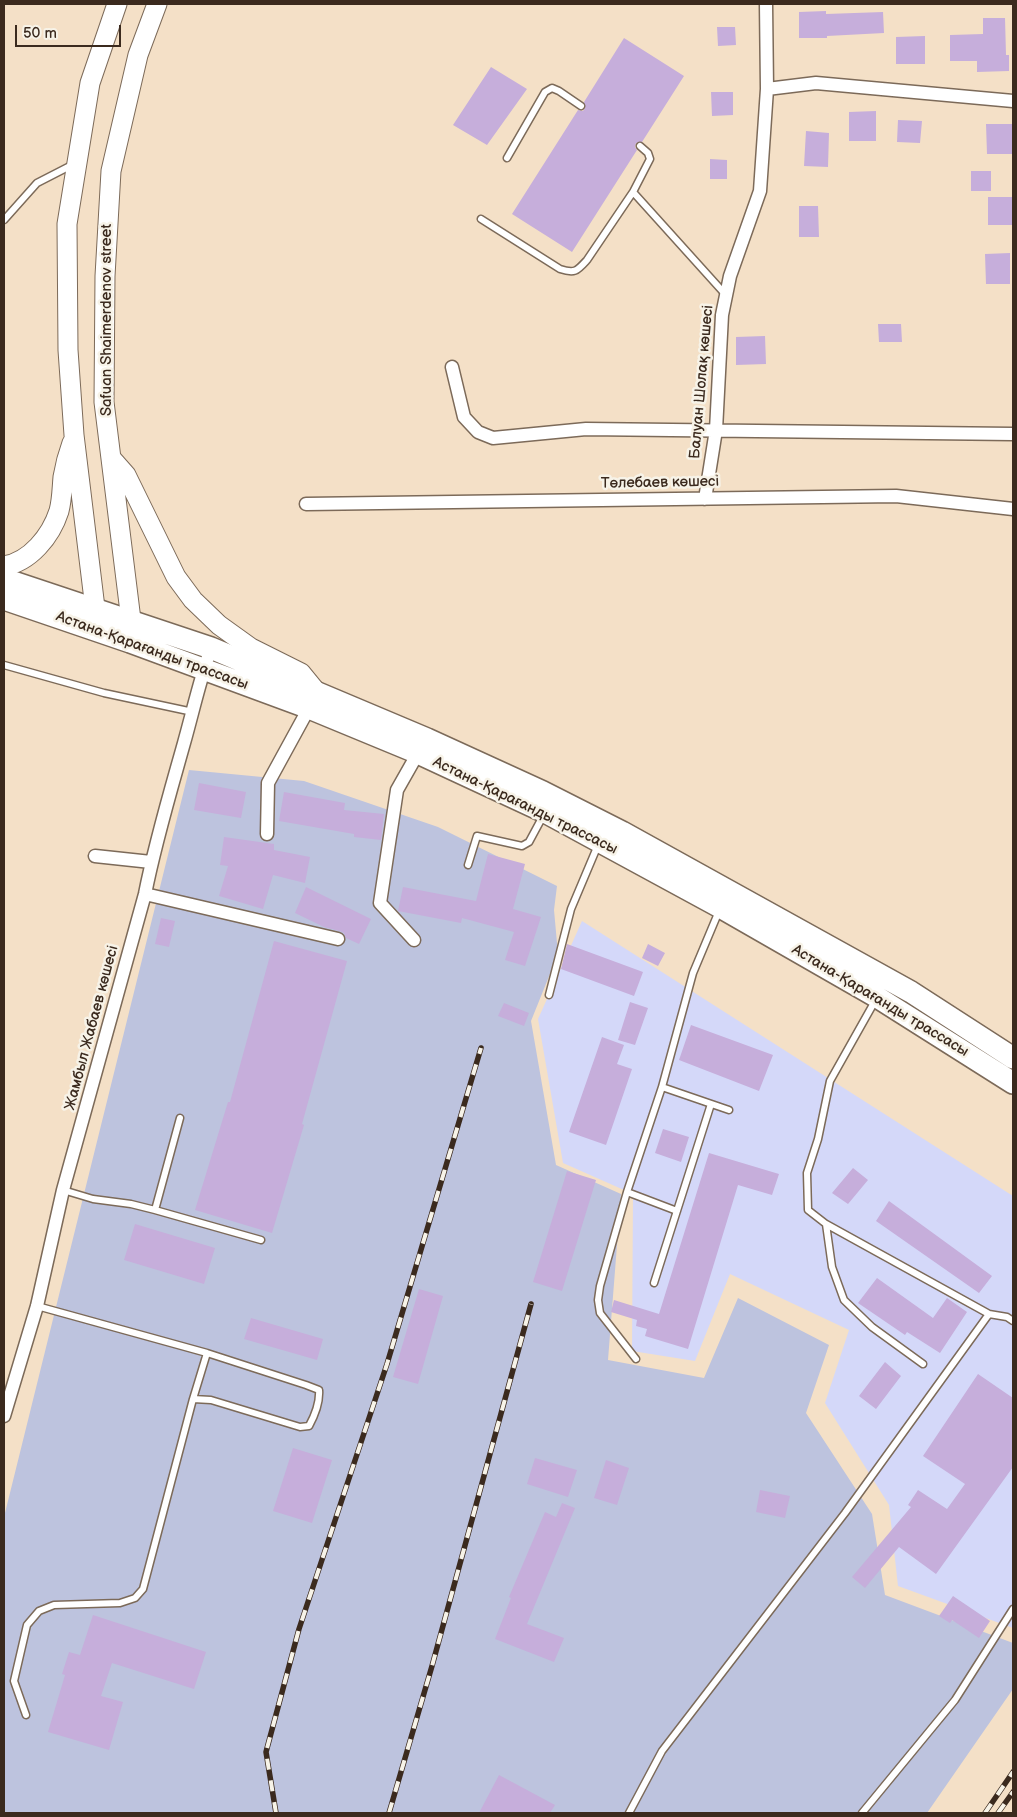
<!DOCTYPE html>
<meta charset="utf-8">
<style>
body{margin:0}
#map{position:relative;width:1017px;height:1817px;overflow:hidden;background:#f4e0c7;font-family:"Balsamiq Sans",sans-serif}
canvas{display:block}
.frame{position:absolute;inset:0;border:5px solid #3b2a1e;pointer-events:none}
.scale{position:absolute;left:15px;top:25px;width:106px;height:22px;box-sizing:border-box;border:2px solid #3b2a1e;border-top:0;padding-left:6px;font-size:15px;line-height:18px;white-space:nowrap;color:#3b2a1e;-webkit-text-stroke:4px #f7f3e8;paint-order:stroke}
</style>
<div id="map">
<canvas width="1017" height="1817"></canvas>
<div class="frame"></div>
<div class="scale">50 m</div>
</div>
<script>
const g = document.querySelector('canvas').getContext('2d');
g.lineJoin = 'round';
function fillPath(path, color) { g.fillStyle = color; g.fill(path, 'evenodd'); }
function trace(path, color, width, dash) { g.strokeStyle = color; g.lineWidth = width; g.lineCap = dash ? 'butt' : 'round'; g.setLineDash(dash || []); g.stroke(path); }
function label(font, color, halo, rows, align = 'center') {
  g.font = font + ' "Balsamiq Sans",sans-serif'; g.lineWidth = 5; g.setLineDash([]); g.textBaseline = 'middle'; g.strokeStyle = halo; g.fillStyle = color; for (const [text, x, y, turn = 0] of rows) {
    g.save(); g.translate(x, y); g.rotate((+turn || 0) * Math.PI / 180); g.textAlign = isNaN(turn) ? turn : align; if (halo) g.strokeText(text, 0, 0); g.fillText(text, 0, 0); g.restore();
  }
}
fillPath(new Path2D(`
 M582,921L1013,1196V1628L898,1586L889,1505L825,1403L849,1330L730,1274L695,1361L632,1351L633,1194L563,1163L538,1019Z`), '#d4d8f9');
fillPath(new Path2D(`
 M189,770L304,781L438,827L557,886L554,910L558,954L531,1021L556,1165L621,1194L608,1360L704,1378L738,1298L829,1345L806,1413L872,1514L885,1595L1013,1643V1689L927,1813H4V1517Z`), '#bdc3de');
fillPath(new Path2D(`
 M826,11V14L883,12L884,33L827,36V38H799V12Z
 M983,18H1005L1006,55H1009V71L977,72V61H950V35L983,34Z
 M717,27H735L736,45L718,46Z
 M925,36V64H896V37Z
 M624,38L684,76L642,142L636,143L635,147L637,150L572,252L512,214L578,110L583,111L585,108L584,102Z
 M491,67L527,89L487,145L453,125Z
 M711,92H733V115L712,116Z
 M876,111V141H849V112Z
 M898,120L922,121L920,143L897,142Z
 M986,124H1012L1013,154H987Z
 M806,131L829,133L828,167L804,166Z
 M710,159L727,160V179H710Z
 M971,171H991V191H971Z
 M988,197H1013V225H988Z
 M799,206H818L819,237H799Z
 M1010,253V284H986L985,254Z
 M878,324H901L902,342H879Z
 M765,336L766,364L736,365V337Z
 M199,783L246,792L241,818L194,810Z
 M284,792L345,803L344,810L384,814L381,840L354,837V834L279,821Z
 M224,837L274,844V850L310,857L305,883L273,875L263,909L219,896L228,866L220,865Z
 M488,854L525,864L513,909L541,917L525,966L505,960L514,932L462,918L461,923L398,911L403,887L476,901Z
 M306,887L371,919L359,944L346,938L344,933L340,931L324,927L295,913Z
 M161,918L175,921L169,947L155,944Z
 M274,941L347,961L302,1124L304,1125L272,1233L195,1210L228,1102H230Z
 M567,944L643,972L634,996L561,969Z
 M648,944L665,953L658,966L642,958Z
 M630,1002L648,1008L635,1045L618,1040Z
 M504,1003L529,1013L524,1026L498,1016Z
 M691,1025L773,1055L759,1091L679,1060Z
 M602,1037L624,1045L617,1064L632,1069L606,1145L569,1132Z
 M663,1129L689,1137L681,1162L655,1153Z
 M709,1153L779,1174L772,1195L738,1185L688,1349L645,1336L647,1329L636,1326L637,1320L611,1312L614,1300L659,1314Z
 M853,1168L868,1180L848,1204L832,1193Z
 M567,1171L596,1180L562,1291L533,1282Z
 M889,1201L992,1276L979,1293L876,1221Z
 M135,1224L215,1248L204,1284L124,1260Z
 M877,1278L933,1318L947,1298L967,1312L940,1353L907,1332L905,1335L858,1303Z
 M419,1289L443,1296L418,1384L393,1377Z
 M251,1318L323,1339L317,1360L244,1339Z
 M885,1362L901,1376L876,1409L859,1396Z
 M978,1374L1013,1398V1467L936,1574L899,1547L865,1588L852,1577L911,1507L908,1505L918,1490L947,1509L965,1484L923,1456Z
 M293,1448L332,1460L312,1523L273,1511Z
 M535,1458L577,1470L568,1497L527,1484Z
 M606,1460L629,1468L617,1505L594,1498Z
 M760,1490L790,1496L785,1518L756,1512Z
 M562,1503L575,1508L527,1624L564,1638L554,1662L495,1639L511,1598L509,1597L545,1512L556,1517Z
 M953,1596L990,1621L979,1638L952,1620L950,1623L939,1616Z
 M93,1615L206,1652L194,1689L112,1663L101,1696L123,1702L109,1750L48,1732L65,1675L62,1674L69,1652L80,1655Z
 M499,1775L555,1805L550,1813H479Z`), '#c6aedb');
const service = new Path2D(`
 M640,146L648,153L650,159L633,192L725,294
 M507,158L545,92L552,88L559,91L581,106
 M481,219L560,269C575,274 577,271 587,260L633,192
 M4,220L37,183L74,164
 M4,665L104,693L193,712
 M468,865L477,836L522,846L529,842L543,816
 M549,995L571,909L598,845
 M875,1001L830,1081L818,1139L807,1173L808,1210L826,1224L832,1267L844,1300L872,1327L923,1364
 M662,1087L729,1110
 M63,1190L93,1199L131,1204L155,1210L261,1240
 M627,1192L677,1211
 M155,1210L180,1118
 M826,1224L989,1314
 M654,1283L711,1104
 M636,1359L600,1313L598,1300L600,1286L627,1192L662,1087L693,973L719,911
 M193,1399L207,1353
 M26,1715L14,1681L27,1625L39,1611L54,1605L120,1603L135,1598L143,1589L193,1399L211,1400L300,1427L309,1426C315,1415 320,1403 319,1390L306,1385L207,1353L37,1306
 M629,1813L662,1751L845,1513L989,1314L1007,1317L1013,1321
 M862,1813L955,1700L1013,1609`);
const minor = new Path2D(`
 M767,89L816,83L1013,101
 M452,367L464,417L478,432L493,438L586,429L1013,434
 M705,499L716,430L722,315L730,276L760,191L767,89L766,4
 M306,504L896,496L1013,509
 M267,834L268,783L309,708
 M95,856L151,862
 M145,894L338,939
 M414,940L380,903L397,790L418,753
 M4,1416L37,1306L63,1190L145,894C155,843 170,793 184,743C193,711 200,679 211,648`);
const secondary = new Path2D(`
 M111,458L126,475L176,577L193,600L219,625L251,648L301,673L319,695
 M4,566C30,562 51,536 59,511C62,500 62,488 63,477C65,465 68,454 72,443
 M95,622V608L74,435L68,350L67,224L90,83L117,4
 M124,633L131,620L104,402L105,276L111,171L138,55L157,4`);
const primary = new Path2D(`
 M4,579L211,648L427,739L543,792L622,832L911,992L1013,1058
 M4,599L130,642L309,708L418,753L545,812L720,907L877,997L1013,1083`);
trace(service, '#7c6a59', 9);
trace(minor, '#7c6a59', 15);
trace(secondary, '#7c6a59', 21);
trace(primary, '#7c6a59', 24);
trace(service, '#fff', 6);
trace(minor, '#fff', 12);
trace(secondary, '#fff', 19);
trace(primary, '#fff', 21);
const rail = new Path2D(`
 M276,1813L266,1752L299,1629L387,1364L481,1048
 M389,1813L432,1666L531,1304
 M985,1813L1013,1772
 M998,1813L1013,1792`);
trace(rail, '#3b2a1e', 5.5);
trace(rail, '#f7f3e8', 4, [11]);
label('15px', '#3b2a1e', '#f7f3e8', [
 ["Safuan Shaimerdenov street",107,320,-90],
 ["Балуан Шолақ көшесі",702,382,-85],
 ["Төлебаев көшесі",660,483,-1],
 ["Астана-Қарағанды трассасы",152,651,20],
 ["Астана-Қарағанды трассасы",525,806,26],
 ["Астана-Қарағанды трассасы",880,1001,31],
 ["Жамбыл Жабаев көшесі",92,1028,-75]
]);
</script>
